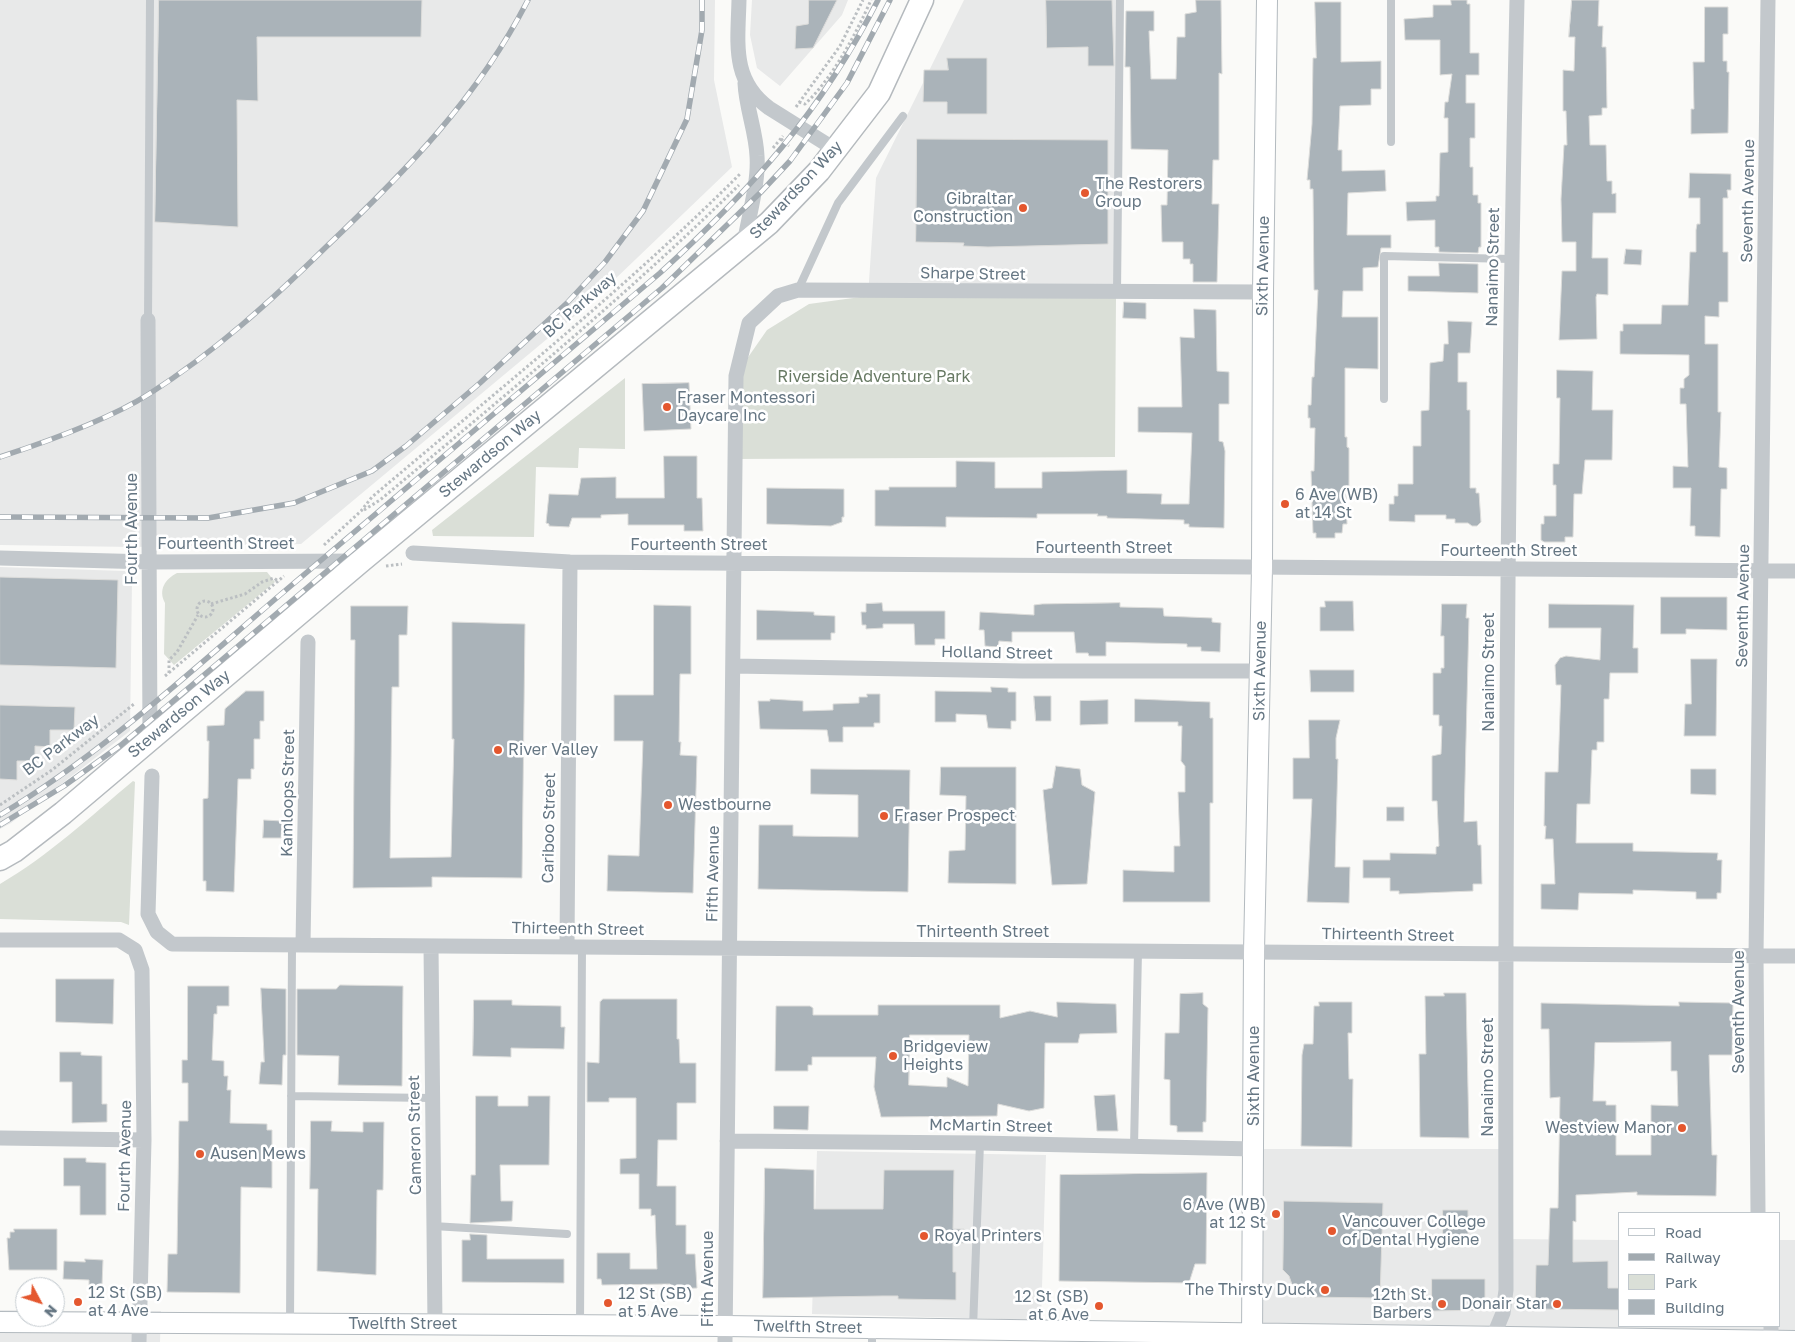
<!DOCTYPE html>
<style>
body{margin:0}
#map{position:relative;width:1795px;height:1342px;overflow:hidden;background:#fafaf8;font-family:"Golos Text",sans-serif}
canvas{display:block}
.legend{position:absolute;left:1618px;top:1212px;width:162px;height:115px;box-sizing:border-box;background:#fff;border:1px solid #c1c8cd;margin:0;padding:6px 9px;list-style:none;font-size:15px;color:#657683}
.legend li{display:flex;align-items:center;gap:10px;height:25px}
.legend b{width:25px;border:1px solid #c1c8cd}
.north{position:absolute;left:15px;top:1277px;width:50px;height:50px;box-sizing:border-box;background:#fff;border:1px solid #c1c8cd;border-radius:50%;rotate:130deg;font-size:14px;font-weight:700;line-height:20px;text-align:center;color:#657683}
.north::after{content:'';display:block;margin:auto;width:18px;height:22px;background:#e4572e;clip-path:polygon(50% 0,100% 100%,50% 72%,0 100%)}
</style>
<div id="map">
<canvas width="1795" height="1342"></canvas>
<ul class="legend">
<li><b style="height:6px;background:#fff"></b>Road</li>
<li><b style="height:6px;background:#a2aab0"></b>Railway</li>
<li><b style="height:14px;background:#dadfd7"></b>Park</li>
<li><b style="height:14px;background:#aab3b9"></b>Building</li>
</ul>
<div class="north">N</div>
</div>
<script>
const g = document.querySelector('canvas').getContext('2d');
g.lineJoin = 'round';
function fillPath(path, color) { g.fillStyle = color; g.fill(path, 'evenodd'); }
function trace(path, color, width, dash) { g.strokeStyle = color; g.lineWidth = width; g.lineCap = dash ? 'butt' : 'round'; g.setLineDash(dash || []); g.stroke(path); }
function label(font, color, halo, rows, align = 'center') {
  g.font = font + ' "Golos Text",sans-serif'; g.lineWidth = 5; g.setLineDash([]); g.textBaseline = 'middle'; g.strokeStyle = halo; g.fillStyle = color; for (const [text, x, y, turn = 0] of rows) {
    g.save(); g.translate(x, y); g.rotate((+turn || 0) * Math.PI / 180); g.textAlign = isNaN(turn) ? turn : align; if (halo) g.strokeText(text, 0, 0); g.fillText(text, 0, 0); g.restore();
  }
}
fillPath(new Path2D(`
 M0,0H715L714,80L732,167L589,304L301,544L133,547L0,545Z
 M752,0H848L842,15L780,86L757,68L750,35Z
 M964,0H1121L1116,297L868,296L876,178Z
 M0,567L125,571L132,581L130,731L11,823L0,829Z
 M1254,1149H1506V1239L1619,1240V1326H1779V1240H1795V1341L1252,1333Z
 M817,1151L1046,1155L1041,1320L812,1314Z
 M0,1310H25V1317H55V1311H161L160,1342H0Z`), '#e8e9e9');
fillPath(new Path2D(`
 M868,296L1116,297L1115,457L735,459V376L767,330L809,304Z
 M625,378V449L579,448L578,468L536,467L534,537L433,536L432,530Z
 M267,572L275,582L174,665L164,654L165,603C158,590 165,579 177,573Z
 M133,781L135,782L129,925L121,922L0,919V884C48,856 90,817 133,781Z`), '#dadfd7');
const building = new Path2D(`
 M159,0H422L421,37H257L258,101L237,100L238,227L155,222Z
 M809,0H837L813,48L795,49L796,26L808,24Z
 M1046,0H1112L1114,66H1088V47L1047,48Z
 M1196,0H1221L1222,74L1219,73V160H1213L1212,204H1219L1217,282H1193V264H1190V259H1183V242H1162L1161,205H1167L1168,150L1131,149L1130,67H1125L1126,11H1154V31H1149L1151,79H1176L1177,37H1185V14L1196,12Z
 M1451,0H1467V4H1470V53H1479V75H1466V103H1475V138H1470V167H1473V195H1478V203H1481V247H1479L1478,253L1439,252V247H1435V220L1407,221L1406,202L1436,201V196H1439L1440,153L1448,152V118H1444L1445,102H1448L1452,74L1440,75V40H1405L1404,19L1433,17V5H1451Z
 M1572,0H1599L1598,26H1603L1602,47H1606L1607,108H1602V115L1589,116L1590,145H1606L1607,181H1612V194L1616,193V213H1593L1592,258H1608V295L1597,294L1596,297L1597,339L1559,340L1562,271H1576V242H1562L1561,199L1564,145H1567L1566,111H1563V70L1574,71L1575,37H1569Z
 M1315,2H1341V62L1381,61V89H1371V105L1340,106L1338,150H1342V171L1385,170L1386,191L1348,193L1347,235H1391V248H1381L1378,267L1363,268V291H1343L1342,317H1378V369L1345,368V437H1347V447L1349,448V490H1346L1347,524H1343L1342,533H1335V538H1316V533H1313L1311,471H1314L1315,428H1310V418H1308V405H1311L1312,377H1314L1318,290H1314L1313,189H1310V180H1307L1312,124L1313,58H1316Z
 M1705,7H1728V34H1723V61H1727V72H1729L1728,133L1691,134V109H1694L1693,62H1704Z
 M947,58H987V114H947V102H923L924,70H948Z
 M917,139L1108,140V244L988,247L963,246L964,243L916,242Z
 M1690,173L1731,174V190H1727L1728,198H1723V252H1728V302H1719V317L1705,316V344H1718V412H1721L1719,467L1727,468V489H1721L1720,537L1695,536V526H1690L1691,488H1673V466L1688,467L1686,404H1680V388H1684V379L1689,375V355L1620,354V331H1623V324H1661L1662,305H1688L1690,252H1696V230L1697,224H1700V198H1689Z
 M1626,249L1642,250L1641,265L1624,264Z
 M1439,263L1478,264V293L1408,291V276H1439Z
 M1124,302L1146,303V319L1123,318Z
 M1194,309L1216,310L1217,371L1229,372V404H1219V441L1223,442L1225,451L1224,528L1189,527V524H1184V520L1107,518V516H1097L1098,514H1037V518L946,517V527L875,526V490H889V487H956V461L995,462V488H1042V472L1127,470V493L1162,494L1161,504H1189L1192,433L1138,432V407H1182L1180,337L1194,338Z
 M1448,321L1472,322L1470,353H1458V382H1467V410H1470V488H1476V493H1479L1481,522L1477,526H1472L1468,523H1455V519H1446V515H1415V522L1389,521V504H1394V496H1398V484H1413V446H1421V411L1429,410L1430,363L1443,361L1444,344H1448Z
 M1557,370L1593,371L1592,410H1613L1612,460H1585L1582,494H1574L1573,537H1565V542H1544L1541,540V524H1544V516H1556V485H1553V464H1559L1560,398H1557Z
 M689,383L691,429L644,431L642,384Z
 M664,456H697V498H702L703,531H684V525H628V514L601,515V518H572L569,527L549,526V524L546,523L549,494L578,495L581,478L616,477V498H664Z
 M767,488L844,489V517H842V522L831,526L767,524Z
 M0,577L118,580L116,668L0,665Z
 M1661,597H1727V630L1686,629V634H1661Z
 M1325,601H1353L1354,631H1320V607H1325Z
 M882,603L883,611H945V639H935V645H915L914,624H883V628L866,629V625H862L861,612H866V604Z
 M1120,603V607L1163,608L1164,616L1212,618V622L1221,623L1220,652L1201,651V647H1187V644L1106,642V656H1089L1088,653H1076L1074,632H1012V642L999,641L998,647L985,646L984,630H979L980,612L1034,615V605L1042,604Z
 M1442,604H1467L1466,618H1469L1464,822L1477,821L1478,845H1481L1482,884H1473V891L1399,894V891H1390V878H1363V860H1390V853L1436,854V847L1439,846L1437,801H1432V756L1441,754L1442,726H1439V715H1433V673H1441V668H1444V636H1441Z
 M1549,604L1634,605L1633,648H1638V673H1610L1609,699H1604V742H1597V750H1592L1590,804H1577L1576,843H1633V851L1718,853L1717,860H1722L1721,893H1717V899H1696V892L1633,890V894L1579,893L1578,910L1541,909V884H1555L1553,839H1545L1546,826H1544L1545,772H1558L1561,685H1556L1555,665L1560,658L1566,656L1600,660L1601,628H1549Z
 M654,605L691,606V674H680L679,742H681L680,755L697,756L693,893L607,891L608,855L639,856L643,741H614V695H653Z
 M351,606H408L407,635H399V687H392L390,858L451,857L454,739H452V622L525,624L522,878L432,877V887L353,888L355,640H351Z
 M757,610L814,612V615L835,616V633H831V640H757Z
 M1691,659H1717L1716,736H1684L1685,704H1691Z
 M1310,670H1354V692H1311Z
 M991,687L1008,688V692H1016V721H1011V729L988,728L986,715L956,714V722H935V691L991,692Z
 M246,691H264V721H260V739H254V769H251V779H238L234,892L206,891V881H203V799L208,798L209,741H207V726L224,725L225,709Z
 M867,694H880V723H874V727H843V742H829L827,730L760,729L758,701H770V699L803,701V711L833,710V704L859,703V697H867Z
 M1034,696H1051V721H1036Z
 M1135,699L1210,702V718H1213V803H1210V902H1123V870L1174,872V846H1180L1178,792H1185V766L1181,761L1182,726H1178V722H1135Z
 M1108,700V724L1080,725V701Z
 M0,705L75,707L74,730H50V747L35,746V761H17V780L0,779Z
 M1309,720H1340L1336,738V759H1338L1335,867H1350L1349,903L1307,902L1312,799H1293V758H1309Z
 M1056,766L1080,769L1082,785L1095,792L1087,884L1052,885L1043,790L1052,788Z
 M941,767H1016V884L948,883L949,851L965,850L966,796L940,795Z
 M811,769L910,770L908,892L758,889L759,825H793V836L858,837V795L811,794Z
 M1691,769H1716V795L1691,794Z
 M1387,807H1404V821H1387Z
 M264,820L282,821L281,838H263Z
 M56,979H114L113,1024L56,1022Z
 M340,985L403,986L402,1086L338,1085L339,1056L297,1055V989H336Z
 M188,986H229V1006H217V1014H214L212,1060L224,1061V1076H228L227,1090H231L230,1123L267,1124V1130H272V1188L241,1187L240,1293L167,1292L168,1254H177L179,1121H188V1083H182V1060H187Z
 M261,988L286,989V1055H283L282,1085L259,1084L261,1062H264Z
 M1203,993V1004L1208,1008L1206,1122H1203V1132H1177V1126L1170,1125V1080L1164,1079L1165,1033H1179L1180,994Z
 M1444,993H1466L1469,1138L1420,1137L1419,1054H1426L1425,996H1444Z
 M603,999H677V1039H679L680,1063H696V1103H677V1140H658L657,1186H676V1225H686V1254H695L697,1288L672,1289L670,1284L602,1285L601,1279H597V1253H630V1269H657L655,1215L651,1216V1209H639V1174H620V1159L636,1158V1098H609V1102H587V1062L599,1063L600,1002Z
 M474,1000H512V1005L561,1006V1027H565L564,1049L511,1048V1057L473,1056Z
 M1057,1002L1116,1004L1117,1033L1080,1034L1078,1043H1045L1044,1108L1029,1111L998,1104L997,1116L881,1117L874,1087L876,1057H812V1065H808V1071H775L776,1006H810L813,1008V1015H878V1005H1000V1018L1030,1011L1057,1017ZM910,1035H969L968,1086L947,1077V1087L909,1085Z
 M1319,1002H1352V1033H1348L1349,1079H1353L1352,1147L1301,1146L1302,1055L1304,1044H1313L1314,1006H1319Z
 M1679,1002L1733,1003L1732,1055H1709L1712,1155H1717L1716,1196L1637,1195V1192L1576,1195V1222L1573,1221V1262L1608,1261V1288H1619V1310L1535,1309L1536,1265H1548L1550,1208H1558L1559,1153L1560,1097L1550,1098L1549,1029H1541V1003L1679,1006ZM1671,1042V1071H1677L1678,1106L1651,1105V1155H1616V1105H1606V1101H1593L1595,1043Z
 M60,1052H81V1055L102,1056V1104H107V1122L72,1123V1082H60Z
 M1115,1095L1118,1131H1097L1094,1096Z
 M476,1096H498V1106H528V1096H550L549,1165H500L501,1201H513L512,1221L470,1223L471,1175H475Z
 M774,1106H809L808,1130L774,1129Z
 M311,1121H332L331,1131L363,1132V1122H384L383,1190H377L376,1275L317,1271L318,1189H310Z
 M64,1158H86V1162L106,1163V1215H80V1186H64Z
 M765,1168L814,1170V1209H883L884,1170H954L953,1229H964V1243H953V1272H956V1300L898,1299V1296H882L763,1298Z
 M1207,1173L1206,1264H1195L1189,1283L1059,1281L1060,1175Z
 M1284,1201L1383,1203L1380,1298L1304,1297L1298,1291L1295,1293L1289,1276L1283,1270Z
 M1443,1210H1468V1244L1443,1243Z
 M14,1229H57V1270H9L7,1238H10V1232H14Z
 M470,1234L487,1235V1259H564V1283L462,1282V1240H470Z
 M85,1259L103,1260L102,1286H89V1280L63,1279L64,1261L85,1262Z
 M1432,1279H1485V1310L1432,1311Z`);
fillPath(building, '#aab3b9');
trace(building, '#dcdcda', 1);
const secondary = new Path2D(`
 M0,1322L725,1326L1795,1341
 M1252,1342L1254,952L1262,567L1263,292L1267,0`);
const primary = new Path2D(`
 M0,859L14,851L63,813L361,561L769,223L819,171L879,93L922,0`);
trace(secondary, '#b3babf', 22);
trace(primary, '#b5babe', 25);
trace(new Path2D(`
 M799,102L805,104C832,79 856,34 871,0
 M796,107L840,46L863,0
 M781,139L789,146
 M773,148L783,136
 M364,510L380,500C502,398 625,297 739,185
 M324,545L361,511L372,497C497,391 625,289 741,173
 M386,566L402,564
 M197 609a8 8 0 1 1 16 0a8 8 0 1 1-16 0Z
 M211,604L245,594L262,582L274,578L279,582
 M169,673V660L177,652L198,615
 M165,676L284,576
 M0,805L52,770L134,704`), '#bbbfc2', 3, [2.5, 2.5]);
trace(new Path2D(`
 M1391,0V142
 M798,290L838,203L903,116
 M1117,293L1120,0
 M148,320L150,0
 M1384,399V256L1511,259
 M291,1096L431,1098
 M1134,1147L1138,951
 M433,1226L567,1234
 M290,1323L292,945
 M580,1324L582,946
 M973,1328L980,1143
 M872,1342V1328`), '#c3c8cc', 8);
trace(new Path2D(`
 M739,0C738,43 731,80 769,108L836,150
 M744,245C748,218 759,183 757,156C756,131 746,108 745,83
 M148,320L150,739
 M413,553L570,562L1795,571
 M0,558L150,562L361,561
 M733,666L1023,671H1261
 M152,776L148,914L157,932L172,944L1795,956
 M0,940H119L135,950L142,970L144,1140L139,1342
 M303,945L308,642
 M567,945L570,562
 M431,946L435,1324
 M0,1138L144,1140
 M727,1141L980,1143L1254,1149
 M1758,1213L1756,955L1768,0
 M1771,1326V1342
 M725,1342L736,376L749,323L778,296L798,290L1263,292
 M1491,1342L1503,1313L1506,1290C1505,860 1507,430 1517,0`), '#c3c8cc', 15);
trace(secondary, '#fff', 20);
trace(primary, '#fff', 22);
const rail = new Path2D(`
 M0,457C46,442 108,420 149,394C215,352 271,301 326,247C406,171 477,99 528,0
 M0,517L208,518L294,503L372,471L406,446L480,383L567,303L605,262L643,211L687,119L702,30V0
 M0,815C102,754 190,672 280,595C407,488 533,380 660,273C752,189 821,112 878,0
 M0,825L64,786L121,745L662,288L761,192L790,161L847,83L890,0`);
trace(rail, '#a2aab0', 5.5);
trace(rail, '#fff', 4, [11]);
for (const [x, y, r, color] of [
 [1085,193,5,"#e4572e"],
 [1023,208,5,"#e4572e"],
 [667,407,5,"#e4572e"],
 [1285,504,5,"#e4572e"],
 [498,750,5,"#e4572e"],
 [668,805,5,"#e4572e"],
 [884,816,5,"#e4572e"],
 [893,1056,5,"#e4572e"],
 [1682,1128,5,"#e4572e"],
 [200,1154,5,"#e4572e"],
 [1276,1214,5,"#e4572e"],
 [1332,1231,5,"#e4572e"],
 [924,1236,5,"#e4572e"],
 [1325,1290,5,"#e4572e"],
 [78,1302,5,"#e4572e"],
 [608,1303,5,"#e4572e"],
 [1442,1304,5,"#e4572e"],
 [1557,1304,5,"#e4572e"],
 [1099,1306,5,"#e4572e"]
]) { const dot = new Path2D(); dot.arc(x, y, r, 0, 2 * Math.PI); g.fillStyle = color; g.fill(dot); trace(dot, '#fff', 2); }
label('16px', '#657683', '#fff', [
 ["The Restorers",1095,184],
 ["Group",1095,202],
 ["Gibraltar",1013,199,"right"],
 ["Construction",1013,217,"right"],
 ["Fraser Montessori",677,398],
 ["Daycare Inc",677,416],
 ["6 Ave (WB)",1295,495],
 ["at 14 St",1295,513],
 ["River Valley",508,750],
 ["Westbourne",678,805],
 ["Fraser Prospect",894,816],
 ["Bridgeview",903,1047],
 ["Heights",903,1065],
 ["Westview Manor",1672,1128,"right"],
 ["Ausen Mews",210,1154],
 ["6 Ave (WB)",1266,1205,"right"],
 ["at 12 St",1266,1223,"right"],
 ["Vancouver College",1342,1222],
 ["of Dental Hygiene",1342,1240],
 ["Royal Printers",934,1236],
 ["The Thirsty Duck",1315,1290,"right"],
 ["12 St (SB)",88,1293],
 ["at 4 Ave",88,1311],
 ["12 St (SB)",618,1294],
 ["at 5 Ave",618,1312],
 ["12th St.",1432,1295,"right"],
 ["Barbers",1432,1313,"right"],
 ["12 St (SB)",1089,1297,"right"],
 ["at 6 Ave",1089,1315,"right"],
 ["Donair Star",1547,1304,"right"]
], 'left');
label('16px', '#657683', '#fff', [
 ["Stewardson Way",796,190,-47],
 ["Seventh Avenue",1748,201,-89],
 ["Sixth Avenue",1263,266,-89],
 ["Nanaimo Street",1493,267,-89],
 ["Sharpe Street",973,274,1],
 ["BC Parkway",580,305,-41],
 ["Stewardson Way",490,454,-40],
 ["Fourth Avenue",132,529,-90],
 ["Fourteenth Street",226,544],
 ["Fourteenth Street",699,545],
 ["Fourteenth Street",1104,548],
 ["Fourteenth Street",1509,551],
 ["Seventh Avenue",1743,606,-89],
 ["Holland Street",997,653,1],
 ["Sixth Avenue",1260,671,-89],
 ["Nanaimo Street",1489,672,-90],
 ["Stewardson Way",179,714,-40],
 ["BC Parkway",61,745,-37],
 ["Kamloops Street",288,793,-89],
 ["Cariboo Street",549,828,-89],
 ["Fifth Avenue",713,874,-89],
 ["Thirteenth Street",578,929,1],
 ["Thirteenth Street",983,932],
 ["Thirteenth Street",1388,935,1],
 ["Seventh Avenue",1739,1012,-90],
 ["Sixth Avenue",1254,1076,-90],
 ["Nanaimo Street",1488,1077,-90],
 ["McMartin Street",991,1126,1],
 ["Cameron Street",415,1135,-91],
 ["Fourth Avenue",125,1156,-89],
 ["Fifth Avenue",708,1279,-90],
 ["Twelfth Street",403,1324],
 ["Twelfth Street",808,1327,1]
]);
label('16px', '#687a64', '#fff', [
 ["Riverside Adventure Park",874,377]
]);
</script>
